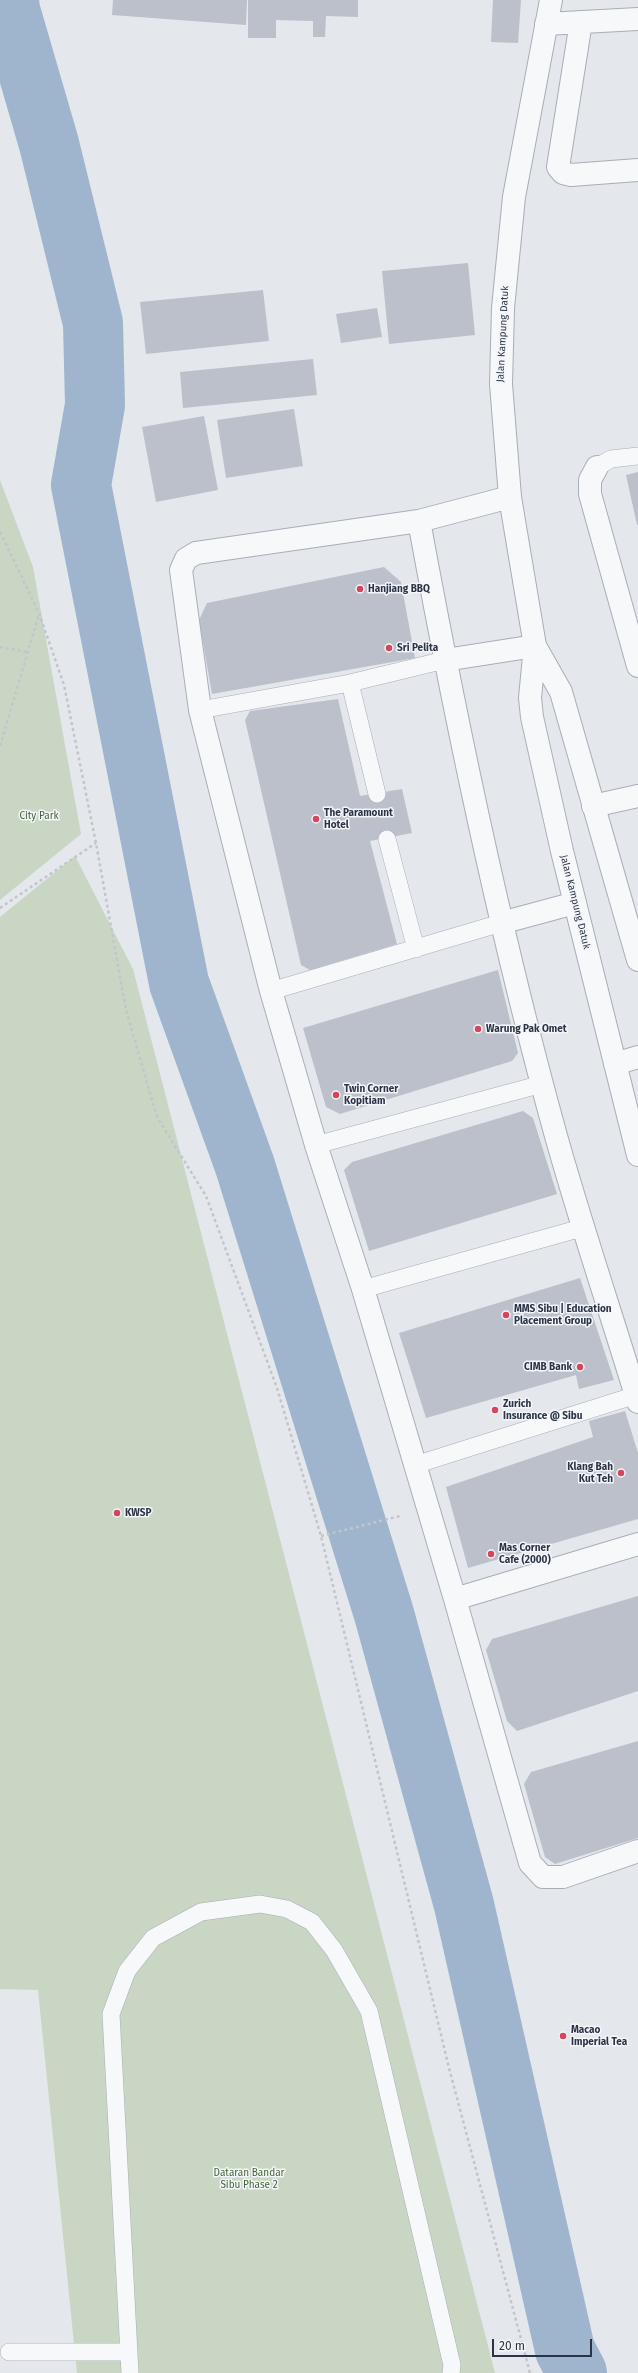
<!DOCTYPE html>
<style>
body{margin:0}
#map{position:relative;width:638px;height:2373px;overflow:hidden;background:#e4e7ec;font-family:"Fira Sans",sans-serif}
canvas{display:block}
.scale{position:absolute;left:492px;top:2339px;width:100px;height:18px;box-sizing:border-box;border:2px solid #2a3446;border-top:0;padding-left:5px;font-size:12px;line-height:14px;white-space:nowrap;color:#2a3446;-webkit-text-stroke:3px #f4f6f9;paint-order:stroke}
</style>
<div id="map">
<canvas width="638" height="2373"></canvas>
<div class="scale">20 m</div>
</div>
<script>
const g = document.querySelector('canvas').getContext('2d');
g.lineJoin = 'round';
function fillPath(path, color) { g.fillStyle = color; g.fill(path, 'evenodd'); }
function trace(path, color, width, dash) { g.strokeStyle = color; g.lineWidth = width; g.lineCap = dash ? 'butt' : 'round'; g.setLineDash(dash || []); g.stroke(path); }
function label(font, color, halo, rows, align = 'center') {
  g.font = font + ' "Fira Sans",sans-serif'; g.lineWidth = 3; g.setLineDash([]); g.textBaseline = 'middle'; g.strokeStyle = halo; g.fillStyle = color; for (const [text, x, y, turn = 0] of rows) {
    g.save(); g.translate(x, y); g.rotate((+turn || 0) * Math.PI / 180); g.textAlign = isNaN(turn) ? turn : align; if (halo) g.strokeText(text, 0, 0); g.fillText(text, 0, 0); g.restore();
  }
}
fillPath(new Path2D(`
 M0,480L33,567L81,834L0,900Z
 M75,856L133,969L495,2373H77L38,1990L0,1989V917Z`), '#c9d6c4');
trace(new Path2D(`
 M9,0L10,10L49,144L93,323L95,405L81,485L179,983L245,1166L384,1614L464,1905L565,2350L577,2373`), '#9eb5cd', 60);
fillPath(new Path2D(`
 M113,0H247L246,25L112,15Z
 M248,0H358V17L326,16L325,37H313V21L276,20V38H248Z
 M493,0H521L518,43L491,42Z
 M468,263L475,335L389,344L382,271Z
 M263,290L269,341L146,354L140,302Z
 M377,308L382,337L341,343L336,314Z
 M313,359L317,395L183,408L180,372Z
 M294,409L303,466L226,478L217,420Z
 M204,416L218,490L156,502L142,427Z
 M638,472V525H637L626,475Z
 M384,567L401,582L415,658L212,694L199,620L207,603Z
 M338,699L360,796L402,789L412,833L370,841L397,944L310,970L301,965L245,720L250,711Z
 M498,970L518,1053L512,1061L340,1114L326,1107L303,1028Z
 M523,1111L533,1118L557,1194L369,1251L344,1170L352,1162Z
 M580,1278L614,1380L579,1389L576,1375L426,1418L399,1333Z
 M625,1411L638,1453V1519L468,1568L446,1487L593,1437L589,1421Z
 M638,1596V1691L517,1731L507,1721L486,1650L492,1639Z
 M638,1741V1838L555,1864L545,1857L524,1784L531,1772Z`), '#bbc0ca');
const service = new Path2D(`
 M597,467L611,459L638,456
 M350,683L377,794
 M200,710L350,683L445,660
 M387,839L416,949
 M271,991L501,923
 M316,1145L542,1084
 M363,1289L585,1227
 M415,1465L636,1395
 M9,2352H127
 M130,2373L111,2014L127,1971L153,1938L201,1912L260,1904L287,1909L312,1922L334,1950L369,2011L452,2365L451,2373`);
const minor = new Path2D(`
 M581,22L558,167L563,173L571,175L638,170
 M546,24L638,19
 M597,467L590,480V494L638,666
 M510,497L419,521L196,553L186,559L181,570L200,710L271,991L316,1145L363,1289L455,1599L530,1863L543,1877H563L638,1851
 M419,521C457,728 500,934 556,1136C581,1225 611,1313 638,1402
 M445,660L535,646
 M593,806L638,796
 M501,923L575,903
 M455,1599L638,1544`);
const tertiary = new Path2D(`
 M551,0L514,197L503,308L501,384L510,497L535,646L530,698L532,717L562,851L638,1155
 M535,646L561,692L638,960
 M615,1064L638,1057`);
trace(service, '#a8aeb7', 18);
trace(minor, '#a8aeb7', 24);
trace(tertiary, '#a8aeb7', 24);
trace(new Path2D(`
 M0,532L39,613L64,685L96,843L126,1010L157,1117L206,1196L277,1388L321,1536L449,2068L530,2373
 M0,647L27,652
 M0,746L39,614
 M0,908L96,843
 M321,1536L400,1516`), '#c2c5cb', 2.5, [3, 3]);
trace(service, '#f7f8fa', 17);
trace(minor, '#f7f8fa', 22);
trace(tertiary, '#f7f8fa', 22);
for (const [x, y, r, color] of [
 [360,589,4,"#d5455b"],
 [389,648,4,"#d5455b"],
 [316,819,4,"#d5455b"],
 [478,1029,4,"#d5455b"],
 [336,1095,4,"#d5455b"],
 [506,1315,4,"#d5455b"],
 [580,1367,4,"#d5455b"],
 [495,1410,4,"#d5455b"],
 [621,1473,4,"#d5455b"],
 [117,1513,4,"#d5455b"],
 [491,1554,4,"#d5455b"],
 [563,2036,4,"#d5455b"]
]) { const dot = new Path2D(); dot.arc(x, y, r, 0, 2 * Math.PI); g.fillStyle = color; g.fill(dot); trace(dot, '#f4f6f9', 1.5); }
label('10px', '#2a3446', '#f4f6f9', [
 ["Jalan Kampung Datuk",503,334,-87],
 ["Jalan Kampung Datuk",575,902,76]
]);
label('bold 10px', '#2a3446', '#f4f6f9', [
 ["Hanjiang BBQ",368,589],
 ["Sri Pelita",397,648],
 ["The Paramount",324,813],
 ["Hotel",324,825],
 ["Warung Pak Omet",486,1029],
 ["Twin Corner",344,1089],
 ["Kopitiam",344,1101],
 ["MMS Sibu | Education",514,1309],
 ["Placement Group",514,1321],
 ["CIMB Bank",572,1367,"right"],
 ["Zurich",503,1404],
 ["Insurance @ Sibu",503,1416],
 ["Klang Bah",613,1467,"right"],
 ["Kut Teh",613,1479,"right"],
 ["KWSP",125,1513],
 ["Mas Corner",499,1548],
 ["Cafe (2000)",499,1560],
 ["Macao",571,2030],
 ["Imperial Tea",571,2042]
], 'left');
label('10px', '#3f6237', '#f4f6f9', [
 ["City Park",39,816],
 ["Dataran Bandar",249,2173],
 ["Sibu Phase 2",249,2185]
]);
</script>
